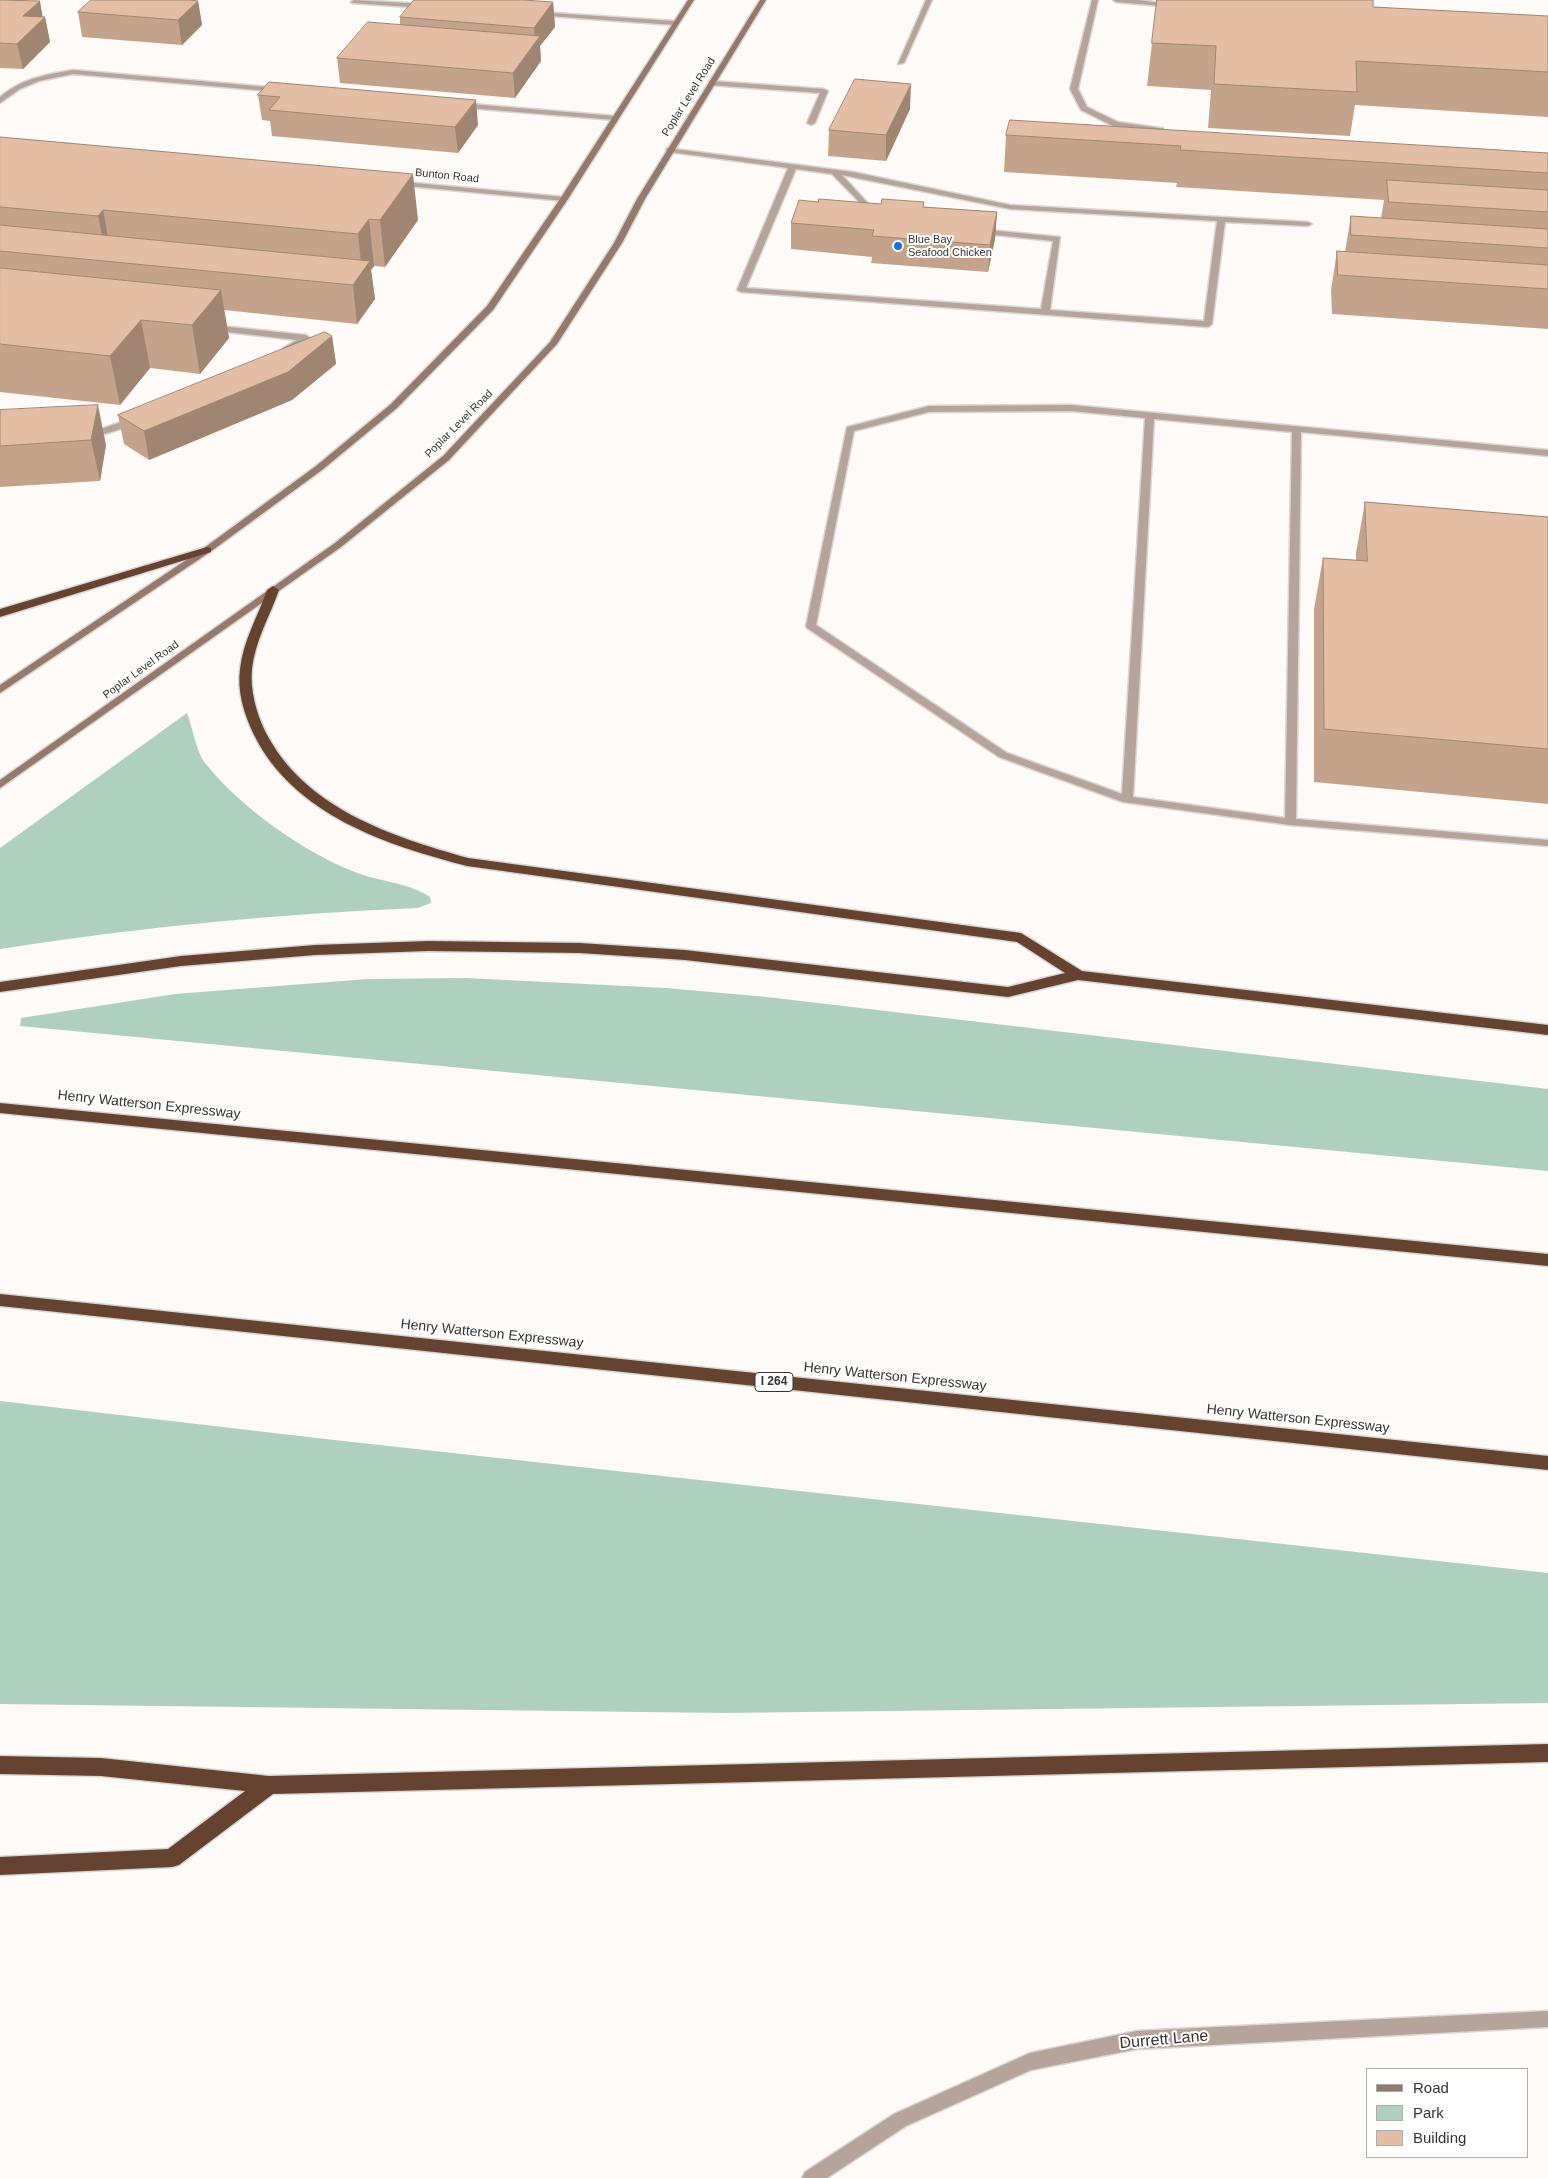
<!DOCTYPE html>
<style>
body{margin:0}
#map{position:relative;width:1548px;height:2178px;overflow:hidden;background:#fefaf8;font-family:Helvetica,sans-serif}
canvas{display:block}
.legend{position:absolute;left:1366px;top:2068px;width:162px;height:90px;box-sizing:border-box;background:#fff;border:1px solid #afadac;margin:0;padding:6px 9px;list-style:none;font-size:15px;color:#363330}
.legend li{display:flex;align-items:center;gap:10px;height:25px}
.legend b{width:25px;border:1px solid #afadac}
</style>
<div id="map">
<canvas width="1548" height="2178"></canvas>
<ul class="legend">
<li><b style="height:6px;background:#947a6c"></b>Road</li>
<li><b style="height:14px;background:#b0d0bf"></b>Park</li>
<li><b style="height:14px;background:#e4bea4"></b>Building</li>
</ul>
</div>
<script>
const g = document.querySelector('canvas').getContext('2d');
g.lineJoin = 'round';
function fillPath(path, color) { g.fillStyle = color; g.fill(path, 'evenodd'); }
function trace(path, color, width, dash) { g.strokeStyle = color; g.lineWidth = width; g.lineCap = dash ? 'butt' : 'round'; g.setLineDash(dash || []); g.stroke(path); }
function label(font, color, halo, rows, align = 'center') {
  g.font = font + ' Helvetica,sans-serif'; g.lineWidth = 4; g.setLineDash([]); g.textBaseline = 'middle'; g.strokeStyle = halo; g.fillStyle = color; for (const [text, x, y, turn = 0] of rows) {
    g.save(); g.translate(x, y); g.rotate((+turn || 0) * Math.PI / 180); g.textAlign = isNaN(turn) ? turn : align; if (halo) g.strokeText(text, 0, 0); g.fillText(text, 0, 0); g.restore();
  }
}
fillPath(new Path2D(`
 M187,713C192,726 197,753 205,763C240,807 303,852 355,872C379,882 408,882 430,897L431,903L418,908C278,914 138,927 0,949V848Z
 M466,978L666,988L767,997L1548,1089V1171L20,1026L21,1018L175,994L368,979Z
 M0,1401L334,1440L1548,1573V1703L724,1713L0,1704Z`), '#b0d0bf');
const service = new Path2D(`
 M354,0L425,4L428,6L425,8L352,3L351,2Z
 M926,0H932L904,63L898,64Z
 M1092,0H1098L1078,89L1087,107L1118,122L1160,128H1163V132L1113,126L1081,110L1070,89Z
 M1113,0H1139L1176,5L1173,7L1116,2Z
 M537,12L674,21L677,23L674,25L535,15L534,14Z
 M73,70L280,88L284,90L280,92L73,74L39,81L20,89L0,103V97C23,78 44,75 73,70Z
 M712,81L824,89L828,91L815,123L811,125L807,123L820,93L709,85V81Z
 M459,103L615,116L619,118L615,120L456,107V103Z
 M667,148L853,172L1010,205L1308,222L1312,224L1308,226L1225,222L1212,324L1208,327L741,292L737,290L788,168L670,152L666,150ZM796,169L832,174L872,215H875V211L842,175L1010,209L1217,221L1204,321L1050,310L1060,237L979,229H976V233L1053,241L1041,309L746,288Z
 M212,325L306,335L310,338L286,353L283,352V348L297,340L209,330L208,328Z
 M1071,405L1548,450V456L1301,432L1296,819L1548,840V846L1290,825L1123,802L999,757L807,628L806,626L847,427L929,406ZM1071,411L1145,418L1122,794L1007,753L816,625L854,431L929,412ZM1154,419L1292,432L1285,818L1133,797Z
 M135,417L139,420L138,422C126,427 94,441 83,433L87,430L104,428Z`);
const minor = new Path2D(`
 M394,181L564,197L568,199L564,201L397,185H394Z
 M1548,2011V2027L1137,2049L1031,2070L906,2126L827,2178H802L805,2172L894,2114L1030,2053L1137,2031Z`);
const secondary = new Path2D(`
 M688,0H694L568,199L493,310L397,408L322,470L210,552L0,693V685L204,548L316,466L391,404L487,306L560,199Z
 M760,0H766L645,199L622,243L557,344L449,460L341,547L0,788V780L335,543L443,456L550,342L614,243L637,199Z`);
const motorway = new Path2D(`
 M207,547L211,548V552L0,617V609Z
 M273,586L279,590C270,616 255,641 252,669C250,690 256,712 265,731C304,808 390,836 468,858L1021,933L1082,971L1548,1025V1035L1078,980L1008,997L685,960L580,953L428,951L315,955L181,966L0,992V982L181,956L315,945L428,941L580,943L685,950L1008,987L1065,973L1017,942L467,866C386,845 294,815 254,735C244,714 237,692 240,669C243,641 258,616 267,590Z
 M0,1103L1548,1254V1266L0,1113Z
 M0,1294L1548,1456V1470L0,1306Z
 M1548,1744V1762L273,1794L179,1865L172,1867L0,1875V1857L168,1849L245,1791L101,1776L0,1774V1756L101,1758L269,1776Z`);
trace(service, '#dad6d4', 3);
trace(minor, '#dad6d4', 3);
trace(secondary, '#dad6d4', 3);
trace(motorway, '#dad6d4', 3);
fillPath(service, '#b6a49a');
fillPath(minor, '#b6a49a');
fillPath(secondary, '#947a6c');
fillPath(motorway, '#664330');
fillPath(new Path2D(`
 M0,0L43,17H45L50,42L23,69L0,68Z
 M1157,0L1373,7L1548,16V117L1355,105L1350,136L1208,128L1211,90L1147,86Z
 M198,1L202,25L182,45L82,37L78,12Z
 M553,2L555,27L540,46L541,61L515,98L340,83L337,58L400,25V17Z
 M269,82L478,125L458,153L272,136L270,121L262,120L258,95Z
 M910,109L886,161L828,156L829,130Z
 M1006,135L1548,153V329L1332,314L1331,290L1337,251L1345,252L1351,216L1381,218L1384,200L1176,187L1177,183L1004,172Z
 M0,137L418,220L385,267L374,266L371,270L375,299L357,324L224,310L229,338L200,374L150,368L120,405L0,392Z
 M924,207L997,212L995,239L988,272L871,263L872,257L791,249V223Z
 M332,336L336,364L292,400L149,460L124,444L118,415Z
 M0,410L106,445L100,481L0,487Z
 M1365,502L1548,517V804L1314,782V609L1323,558L1356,560V553Z`), '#c4a38d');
fillPath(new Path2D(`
 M40,1L43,19L45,17L50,42L23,69L17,44L23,16Z
 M198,1L202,25L182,45L178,20Z
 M553,2L555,27L540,46L541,61L515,98L513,73L535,43L534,28Z
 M911,84L910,109L886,161V135Z
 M476,100L478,125L458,153L455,127Z
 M413,174L418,220L385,267L380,220Z
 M103,210L112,257L107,261L98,216Z
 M997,212L995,239L988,272L990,245Z
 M369,219L374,266L371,270L375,299L357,324L353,285L362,271L358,234Z
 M221,290L229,338L200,374L192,325Z
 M141,320L150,368L120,405L110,356Z
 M332,336L336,364L292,400L149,460L144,431Z
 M98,405L106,445L100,481L91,440Z`), '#a08573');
const building = new Path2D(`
 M0,0L40,1L23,16L45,17L17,44L0,43Z
 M91,0H189L198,1L178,20L78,12Z
 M414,0H523L553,2L534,28L400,17Z
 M1157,0H1373V7L1548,16V72L1356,61L1357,92L1214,84L1216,46L1152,43Z
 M368,22L540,36L513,73L337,58Z
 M855,79L911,84L886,135L829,130Z
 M269,82L476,100L455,127L269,110L280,97L258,95Z
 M1010,120L1548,153V173L1180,150L1181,146L1006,135Z
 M0,137L413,174L380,220L369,219L358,234L103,210L98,216L0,207Z
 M1387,180L1548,190V212L1389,202Z
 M819,199L881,204L882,199L924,202L923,207L997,212L990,245L872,236L874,230L791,223L799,200L818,202Z
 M1351,216L1548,229V248L1351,235Z
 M0,225L370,261L353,285L0,251Z
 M1337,251L1548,265V289L1338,275Z
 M0,268L221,290L192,325L141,320L110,356L0,344Z
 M325,332L332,336L288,372L144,431L118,415Z
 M98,405L91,440L0,446V410Z
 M1365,502L1548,517V749L1324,729L1323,558L1367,561Z`);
fillPath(building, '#e4bea4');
trace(building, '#a08573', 1);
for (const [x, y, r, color] of [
 [898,246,5,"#1b71db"]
]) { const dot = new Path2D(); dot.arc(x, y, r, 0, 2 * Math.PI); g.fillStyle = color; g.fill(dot); trace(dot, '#fff', 2); }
label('11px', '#363330', '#fff', [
 ["Poplar Level Road",689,97,-58],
 ["Bunton Road",447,176,6],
 ["Poplar Level Road",459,424,-45],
 ["Poplar Level Road",141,670,-36]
]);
label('11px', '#363330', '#fff', [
 ["Blue Bay",908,240],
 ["Seafood Chicken",908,253]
], 'left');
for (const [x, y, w] of [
 [774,1382,38]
]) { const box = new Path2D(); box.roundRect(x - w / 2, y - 9.5, w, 19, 4); g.fillStyle = '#fff'; g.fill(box); trace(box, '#363330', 1); }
label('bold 12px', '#363330', null, [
 ["I 264",774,1382]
]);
label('14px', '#363330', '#fff', [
 ["Henry Watterson Expressway",149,1105,6],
 ["Henry Watterson Expressway",492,1334,6],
 ["Henry Watterson Expressway",895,1377,6],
 ["Henry Watterson Expressway",1298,1419,6]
]);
label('16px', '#363330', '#fff', [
 ["Durrett Lane",1164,2040,-5]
]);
</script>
